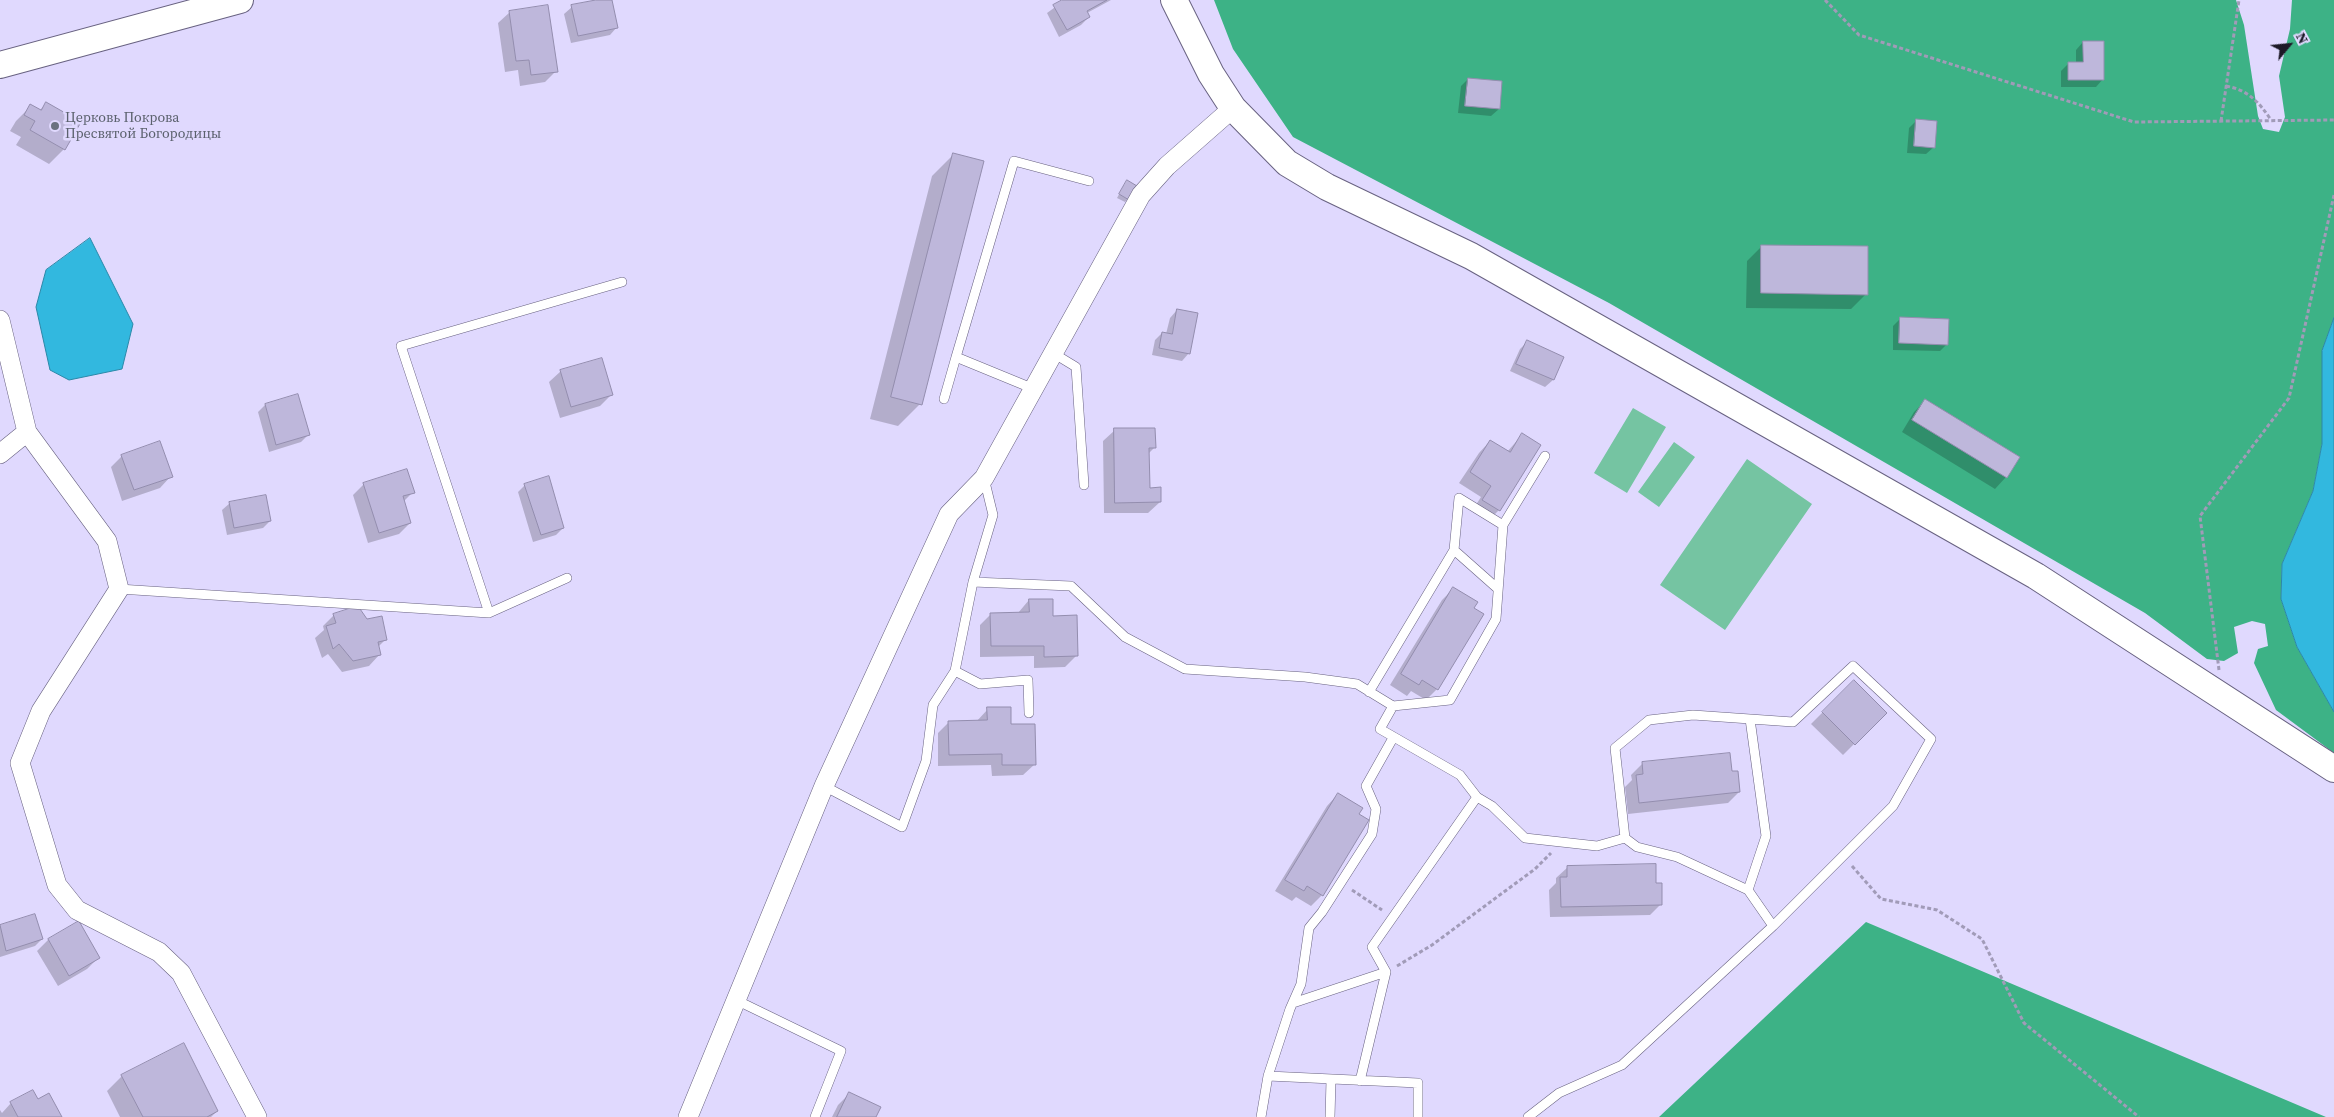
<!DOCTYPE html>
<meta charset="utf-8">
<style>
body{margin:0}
#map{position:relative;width:2334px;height:1117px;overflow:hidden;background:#e0d9fe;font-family:"Source Serif 4",serif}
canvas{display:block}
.north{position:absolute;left:2264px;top:20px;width:50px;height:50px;-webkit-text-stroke:4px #e0d9fe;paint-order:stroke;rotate:62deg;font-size:14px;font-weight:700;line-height:20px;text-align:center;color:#1c1926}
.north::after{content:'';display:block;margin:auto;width:18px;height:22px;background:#1c1926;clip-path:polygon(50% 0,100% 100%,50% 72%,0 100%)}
</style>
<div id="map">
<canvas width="2334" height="1117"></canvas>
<div class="north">N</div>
</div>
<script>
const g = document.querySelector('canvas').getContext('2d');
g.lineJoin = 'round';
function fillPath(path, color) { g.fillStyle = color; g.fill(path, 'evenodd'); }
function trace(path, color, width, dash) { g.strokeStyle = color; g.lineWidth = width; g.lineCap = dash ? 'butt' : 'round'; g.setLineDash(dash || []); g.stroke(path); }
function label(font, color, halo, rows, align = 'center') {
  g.font = font + ' "Source Serif 4",serif'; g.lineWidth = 5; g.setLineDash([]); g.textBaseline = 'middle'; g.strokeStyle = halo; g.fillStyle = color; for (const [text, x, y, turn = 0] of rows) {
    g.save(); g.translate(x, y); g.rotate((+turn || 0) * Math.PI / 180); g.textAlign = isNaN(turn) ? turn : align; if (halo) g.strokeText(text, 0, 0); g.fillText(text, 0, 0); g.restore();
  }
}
fillPath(new Path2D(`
 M1633,408L1666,427L1627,493L1594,473Z
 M1674,442L1695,457L1659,507L1638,492Z
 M1747,459L1812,504L1725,630L1660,585Z`), '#75c4a2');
fillPath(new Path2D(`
 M1214,0H2236L2244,25L2258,116L2263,129L2279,132L2285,117L2279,76L2290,29L2292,0H2334V318L2322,351V444L2313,491L2282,564L2281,599L2297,647L2334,712V753L2276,710L2254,663L2258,649L2268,646L2265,624L2252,621L2234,627L2238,653L2224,661L2207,659L2145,613L1609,303L1293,137L1233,49Z
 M1866,922L2326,1117H1659Z`), '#3db286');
const water = new Path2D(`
 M90,238L133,324L122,369L69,380L50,370L36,307L46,270Z
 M2334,318V712L2297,647L2281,599L2282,564L2313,491L2322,444V351Z`);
fillPath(water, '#32b8df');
trace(water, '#2b88a8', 1);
fillPath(new Path2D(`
 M601,0H611L617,27L610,35L571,43L564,14L572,7Z
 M1065,0H1111L1087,13L1089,17L1081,25L1059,37L1047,13Z
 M510,12L556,71L545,82L520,86L518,70L505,72L498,23Z
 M2083,42L2103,79L2096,87H2061V71L2069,63H2076V50Z
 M1468,79L1499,109L1491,116L1458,113L1461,86Z
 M46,104L64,149L49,164L16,145L21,137L10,131L16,121L31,106L39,111Z
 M1917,120L1934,147L1926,154L1907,153L1909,128Z
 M954,154L920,404L898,426L870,419L932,176Z
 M1124,185L1128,199L1125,202L1117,198Z
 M1762,246L1866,294L1851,309L1746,308L1747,261Z
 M1177,310L1189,353L1182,361L1152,355L1155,340L1162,333L1166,334L1170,318Z
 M1901,318L1947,344L1940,351L1893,350V326Z
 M1527,342L1562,358L1553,380L1545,387L1510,371L1520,349Z
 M561,371L611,395L600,406L560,418L549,382Z
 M297,396L308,435L301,442L269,452L258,412L265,405Z
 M1925,401L2006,477L1995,489L1902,432L1914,412Z
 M1115,430L1154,448L1148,454L1149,489L1160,502L1148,513H1104L1103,441Z
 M1522,435L1499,510L1488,521L1472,511L1481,497L1459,483L1479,453L1490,441L1507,452Z
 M122,456L171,476L160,488L122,501L111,467Z
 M364,484L413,492L403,502L410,523L399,534L368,543L353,495Z
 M525,485L563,528L556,535L533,542L518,492Z
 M230,503L270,521L263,528L227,535L222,510Z
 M1454,588L1472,609L1437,689L1426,700L1411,691L1407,696L1390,685L1442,600Z
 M1029,600L1052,617L1076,656L1065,667L1034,668V656L980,657V625L991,614L1018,613Z
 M334,615L367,620L386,639L378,647L380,654L369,666L342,672L328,654L322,658L315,638L324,630L323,626Z
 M1854,681L1885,713L1843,755L1811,724Z
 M988,709L1035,764L1023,775L992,776L991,765L938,766V733L949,722H976Z
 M1643,763L1731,773L1739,792L1728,803L1628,814L1625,787L1632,780L1631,775Z
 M1338,794L1322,895L1311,906L1296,897L1292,901L1275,891L1327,806Z
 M1568,867L1655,884L1661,904L1650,915L1550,917L1549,890L1556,883V878Z
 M34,915L42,939L35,946L0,957V926Z
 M78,923L98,958L87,969L58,986L37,951L48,940Z
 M122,1076L217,1111L211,1117H120L107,1091Z
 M849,1094L875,1117H832L838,1105Z
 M37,1101L61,1117H0V1110L2,1113L11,1103Z`), '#0003');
const building = new Path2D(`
 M596,0H612L618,28L578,36L571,5Z
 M1062,0H1107L1087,11L1090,17L1067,30L1053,5Z
 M548,5L558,72L531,75L529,60L516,61L509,11Z
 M2083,41H2104V80H2068V62H2083Z
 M1468,78L1502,81L1500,109L1465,106Z
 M46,102L81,122L65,150L30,130L35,121L24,115L30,104L41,110Z
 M1916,119L1937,121L1935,148L1914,146Z
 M953,153L984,161L922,405L891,397Z
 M1127,180L1137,186L1129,200L1119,194Z
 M1761,245L1868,246V295L1761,293Z
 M1177,309L1198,313L1190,354L1159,348L1162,332L1172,334Z
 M1900,317L1949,319L1948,345L1899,343Z
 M1527,340L1564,357L1554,380L1516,364Z
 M602,358L613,395L571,407L560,370Z
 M298,394L310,435L276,445L265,404Z
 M1925,399L2020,457L2007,478L1912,420Z
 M1114,428H1155L1156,448H1149L1150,488L1161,487V502L1115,503Z
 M1522,433L1541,445L1500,511L1482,500L1491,486L1470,472L1490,440L1510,452Z
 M160,441L173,477L134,490L121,455Z
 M407,469L415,493L403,496L411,523L379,533L363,483Z
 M549,476L564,528L541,535L524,484Z
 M266,495L271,521L234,528L229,502Z
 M1453,587L1478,602L1474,608L1484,614L1438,690L1422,680L1419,685L1401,674Z
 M1029,599H1053V616L1077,615L1078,656L1044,657V646H991L990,613L1029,612Z
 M358,606L367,619L382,616L387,640L378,642L381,655L353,661L339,644L333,649L326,626L336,623L333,614Z
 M1854,680L1887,713L1855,745L1822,712Z
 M987,707H1011V724H1035L1036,765H1002V754L949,755L948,721L987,720Z
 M1730,753L1732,771H1738L1740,792L1639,803L1636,775L1643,774L1642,762Z
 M1338,793L1363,808L1359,814L1369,820L1323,896L1307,886L1304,891L1285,880Z
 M1656,864V883H1662V905L1561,907L1560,877H1567V866Z
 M35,914L43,939L6,951L0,925Z
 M79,921L100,958L69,976L48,939Z
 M184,1043L218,1111L207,1117H143L121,1075Z
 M33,1090L38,1099L49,1093L62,1117H18L10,1102Z
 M849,1092L881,1107L876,1117H837Z`);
fillPath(building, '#beb7db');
trace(building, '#938dae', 1);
const service = new Path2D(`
 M1053,353L1076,367L1084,485
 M1034,389L956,357L1014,161L1089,181
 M944,399L956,357
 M984,478L993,515L973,582L1071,586L1125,637L1185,669L1305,677L1357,684L1393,706L1380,729L1460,775L1477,797L1492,806L1525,838L1597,846L1625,838L1615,748L1649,720L1693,715L1793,722L1853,666L1931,739L1893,806L1773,926L1622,1065L1559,1093L1528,1117
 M1454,550L1498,589
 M119,589L489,613L567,578
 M489,613L401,346L622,282
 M955,671L980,684L1028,680L1029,713
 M1369,692L1454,550L1459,498L1503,525L1545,456
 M1393,706L1450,700L1496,619L1503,525
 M824,786L902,827L926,761L933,705L955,671L973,582
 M1625,838L1637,847L1677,857L1748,890L1773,926
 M1748,890L1766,836L1750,719
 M736,1000L841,1051L815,1117
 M1293,1003L1386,972
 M1268,1076L1418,1083V1117
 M1360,1081L1386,972L1372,947L1477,797
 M1261,1117L1268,1076L1290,1009L1301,984L1309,928L1322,912L1372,834L1376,809L1366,786L1393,738
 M1330,1117L1331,1080`);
const minor = new Path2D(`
 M0,320L27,432L107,541L119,589L41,711L20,763L57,885L77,910L159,952L181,973L257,1117
 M0,454L27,432
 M688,1117L824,786L949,514L984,478L1141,195L1167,166L1233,108`);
const secondary = new Path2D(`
 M1174,0L1211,74L1233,108L1287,163L1327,187L1471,256L2036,576L2334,769
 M0,65L240,0`);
trace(service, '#686281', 10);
trace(minor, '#686281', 20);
trace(secondary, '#686281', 28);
trace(new Path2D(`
 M1825,0L1859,35L2134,122L2334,120
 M2226,86C2248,90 2259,102 2271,120
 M2221,121L2239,0
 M2219,670L2200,516L2289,398L2334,195
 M1852,866L1881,899L1937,910L1982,939L2024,1023L2139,1117
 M1352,890L1382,910
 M1397,966L1432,945L1535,869L1551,853`), '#a19bb8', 3, [4, 2.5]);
trace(service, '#fff', 9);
trace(minor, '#fff', 19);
trace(secondary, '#fff', 26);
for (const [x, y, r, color] of [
 [55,126,5,"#6b7280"]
]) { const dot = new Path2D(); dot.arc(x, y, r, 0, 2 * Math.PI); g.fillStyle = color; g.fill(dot); trace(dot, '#e0d9fe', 2); }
label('14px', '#5b616d', '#e0d9fe', [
 ["Церковь Покрова",65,118],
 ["Пресвятой Богородицы",65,134]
], 'left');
</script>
